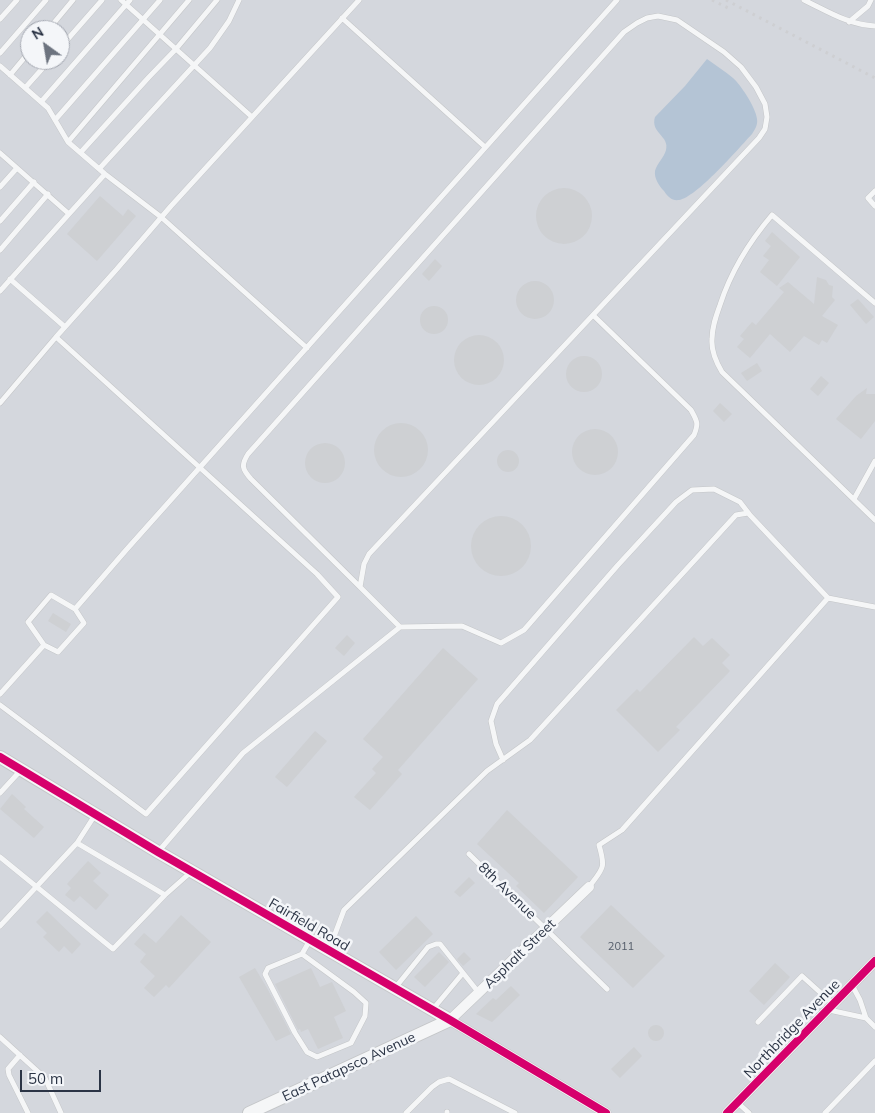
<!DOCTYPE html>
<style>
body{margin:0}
#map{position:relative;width:875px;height:1113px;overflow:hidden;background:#e6e8ea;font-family:Mulish,sans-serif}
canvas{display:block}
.north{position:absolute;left:20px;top:20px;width:50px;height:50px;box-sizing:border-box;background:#f4f6f9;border:1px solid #a4a8b1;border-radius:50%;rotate:328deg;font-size:14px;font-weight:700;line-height:20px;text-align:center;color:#2b3445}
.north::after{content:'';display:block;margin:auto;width:18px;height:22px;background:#6c737f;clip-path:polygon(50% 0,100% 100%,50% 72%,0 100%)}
.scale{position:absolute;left:20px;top:1070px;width:81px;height:22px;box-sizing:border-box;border:2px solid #2b3445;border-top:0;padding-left:6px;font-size:15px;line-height:18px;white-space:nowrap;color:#2b3445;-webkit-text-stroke:4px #f4f6f9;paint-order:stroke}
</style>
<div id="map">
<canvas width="875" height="1113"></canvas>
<div class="north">N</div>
<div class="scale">50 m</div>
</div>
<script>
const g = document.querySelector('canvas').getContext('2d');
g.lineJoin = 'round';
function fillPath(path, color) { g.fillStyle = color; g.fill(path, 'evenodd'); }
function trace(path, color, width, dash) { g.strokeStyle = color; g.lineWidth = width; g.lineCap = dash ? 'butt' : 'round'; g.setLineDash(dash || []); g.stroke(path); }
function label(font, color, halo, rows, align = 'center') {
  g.font = font + ' Mulish,sans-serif'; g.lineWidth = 5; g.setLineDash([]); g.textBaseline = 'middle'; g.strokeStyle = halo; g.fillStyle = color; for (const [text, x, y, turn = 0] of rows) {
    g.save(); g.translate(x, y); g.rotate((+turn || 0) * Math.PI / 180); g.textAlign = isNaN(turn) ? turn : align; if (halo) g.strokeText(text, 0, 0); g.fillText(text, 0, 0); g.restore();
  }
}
fillPath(new Path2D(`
 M0,0H875V1113H0ZM30,30H60V60H30Z`), '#d4d7dd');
fillPath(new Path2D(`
 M707,59C715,65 725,71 733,78C741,85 756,108 757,119C758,125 755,129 752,134C739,148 696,198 679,200C672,201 668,197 664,191C659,186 654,178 655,171C657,163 664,158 666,150C670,136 650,133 655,117L685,86Z`), '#b4c4d5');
fillPath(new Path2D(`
 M536 216a28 28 0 1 1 56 0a28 28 0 1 1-56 0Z
 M100,196L123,216L128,209L136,216L97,261L67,234Z
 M772,232L800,257L777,286L760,272L769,260L763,256L771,246L765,241Z
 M435,259L442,266L429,281L422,274Z
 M817,277L826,280L829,285L833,286L832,297L835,300L822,316L838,325L827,343L822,340L819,345L804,336L790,352L770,334L750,358L737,347L744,339L740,336L752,322L756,325L784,292L779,288L788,282L814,304Z
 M516 300a19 19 0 1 1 38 0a19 19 0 1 1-38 0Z
 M858,299L874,317L866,324L850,305Z
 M420 320a14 14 0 1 1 28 0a14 14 0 1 1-28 0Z
 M454 360a25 25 0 1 1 50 0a25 25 0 1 1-50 0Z
 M566 374a18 18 0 1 1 36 0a18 18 0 1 1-36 0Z
 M757,363L762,371L747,381L741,373Z
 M821,376L829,383L818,396L810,389Z
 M867,388L866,394H875V421L861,439L836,419L856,396Z
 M720,403L732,414L724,422L713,411Z
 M374 450a27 27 0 1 1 54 0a27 27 0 1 1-54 0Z
 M572 452a23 23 0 1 1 46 0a23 23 0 1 1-46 0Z
 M305 463a20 20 0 1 1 40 0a20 20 0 1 1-40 0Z
 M497 461a11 11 0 1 1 22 0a11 11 0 1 1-22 0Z
 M471 546a30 30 0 1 1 60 0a30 30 0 1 1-60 0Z
 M53,613L71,624L66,632L48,621Z
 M347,635L355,643L344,656L335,648Z
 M694,637L703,646L712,638L730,655L722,663L730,671L676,727L680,730L658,752L616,710L637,689L640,692Z
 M443,648L478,679L398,770L402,774L370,810L354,797L376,773L372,769L383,757L363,739Z
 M315,731L327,741L287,787L275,777Z
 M12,794L26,807L24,809L44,827L34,838L0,809Z
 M507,810L578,877L544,913L516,886L519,883L477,844Z
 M88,861L101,873L93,881L109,895L96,910L80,896L74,902L65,895L71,888L67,884Z
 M469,877L475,883L460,897L454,892Z
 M611,905L665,956L633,988L580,937Z
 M47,911L81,944L72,954L64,946L59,952L43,937L47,933L36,922Z
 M181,915L211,942L169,988L166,985L154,997L144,988L155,976L140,962L146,954L134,944L144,933L156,943Z
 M416,916L433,934L396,970L379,952Z
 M439,952L449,962L425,987L414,977Z
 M464,952L471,959L463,966L457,959Z
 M775,963L790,977L764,1005L749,991Z
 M255,968L267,988L291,1034L276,1041L239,977Z
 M311,968L320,987L332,982L346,1011L334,1017L343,1038L318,1049L308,1029L301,1032L300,1029L298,1030L275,984Z
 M511,986L520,995L492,1022L476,1014L493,998L496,1000Z
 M648 1033a8 8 0 1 1 16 0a8 8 0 1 1-16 0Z
 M634,1047L642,1056L620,1078L611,1069Z`), '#ced0d3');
const service = new Path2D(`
 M121,0L252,117
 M804,0C827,11 849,25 875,26
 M342,18L485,147
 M0,19L17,0
 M849,22L868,6L871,0
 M48,30L73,0
 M60,48L102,0
 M0,53L46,0
 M0,66L48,108L68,142L105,174L161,217L307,348
 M10,75L30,51
 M25,88L50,60
 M41,102L130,0
 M55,120L160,0
 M68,142L189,0
 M81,152L149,77L176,49L217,0
 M0,153L69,214L0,291
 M99,169L210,48L229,21L239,0
 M0,187L17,168
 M875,191L868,198L875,206
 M69,214L105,174
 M0,221L34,182
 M0,250L48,194
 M10,279L65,327
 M875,303L772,215C749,242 731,271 720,305C716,316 712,327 712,339C711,351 716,362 722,372L875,520
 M0,403L56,337L116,270L171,206L359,0
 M854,499L875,461
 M828,598L875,607
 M400,627L462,626L501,643L524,630L694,435C699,423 697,421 691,410L593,315
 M44,645L58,652L84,623L75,609
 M0,694L44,645L28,622L51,595L75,609L127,549L617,0
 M0,705L146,814L338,597L317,574L56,337
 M503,760L496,744L491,721L497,704L618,565L676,502L692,490L714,489L740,502L750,515
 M0,793L21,770
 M77,843L95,815
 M158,852L243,753L400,627L360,587L364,564L369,554L593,315L759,138L765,129L767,117L765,104L756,87L741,67L724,52L677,20L658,16L647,18L637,23L624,32L248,454C241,465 242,469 251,479L360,587
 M469,854L607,989
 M0,857L113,949L165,895L191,872
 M0,926L77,843L165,895
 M329,950L344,910L487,771L530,740L736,515L748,513L828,598L622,830L599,845C606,869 603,868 589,887
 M302,954L354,992L366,1003L365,1016L351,1043L317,1057L307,1052L295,1033L265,974L268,968L302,954L310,940
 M852,985L860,1000L866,1018
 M395,988L428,947L436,944H440L479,993
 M433,1009L463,973
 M829,1010L866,1018L875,1027
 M758,1022L802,976L833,1004
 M0,1037L45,1078L61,1113
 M20,1055L8,1069L9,1075L28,1113
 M738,1103L749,1113
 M406,1113L432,1087L439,1082L449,1079L515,1113
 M447,1113V1112
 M825,1113L875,1061`);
const minor = new Path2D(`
 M589,887L450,1020L606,1113
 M727,1113L875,961`);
const tertiary = new Path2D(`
 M0,757L158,852L450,1020
 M249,1113L450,1020`);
trace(service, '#c4c6c8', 6);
trace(minor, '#c4c6c8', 11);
trace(tertiary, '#c4c6c8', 14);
trace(service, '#f5f6f7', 5);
trace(minor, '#f5f6f7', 10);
trace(tertiary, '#f5f6f7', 12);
trace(new Path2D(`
 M712,0L732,10
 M726,0L875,78`), '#cecfd2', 3, [2.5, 5]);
trace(new Path2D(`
 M0,757L158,852L450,1020L606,1113
 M727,1113L875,961`), '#d6006c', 8);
label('11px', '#545c69', null, [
 ["2011",621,947]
]);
label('14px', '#2b3445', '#f4f6f9', [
 ["8th Avenue",507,891,44],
 ["Fairfield Road",309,925,30],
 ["Asphalt Street",520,954,-44],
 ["Northbridge Avenue",792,1029,-46],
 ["East Patapsco Avenue",349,1067,-25]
]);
</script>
